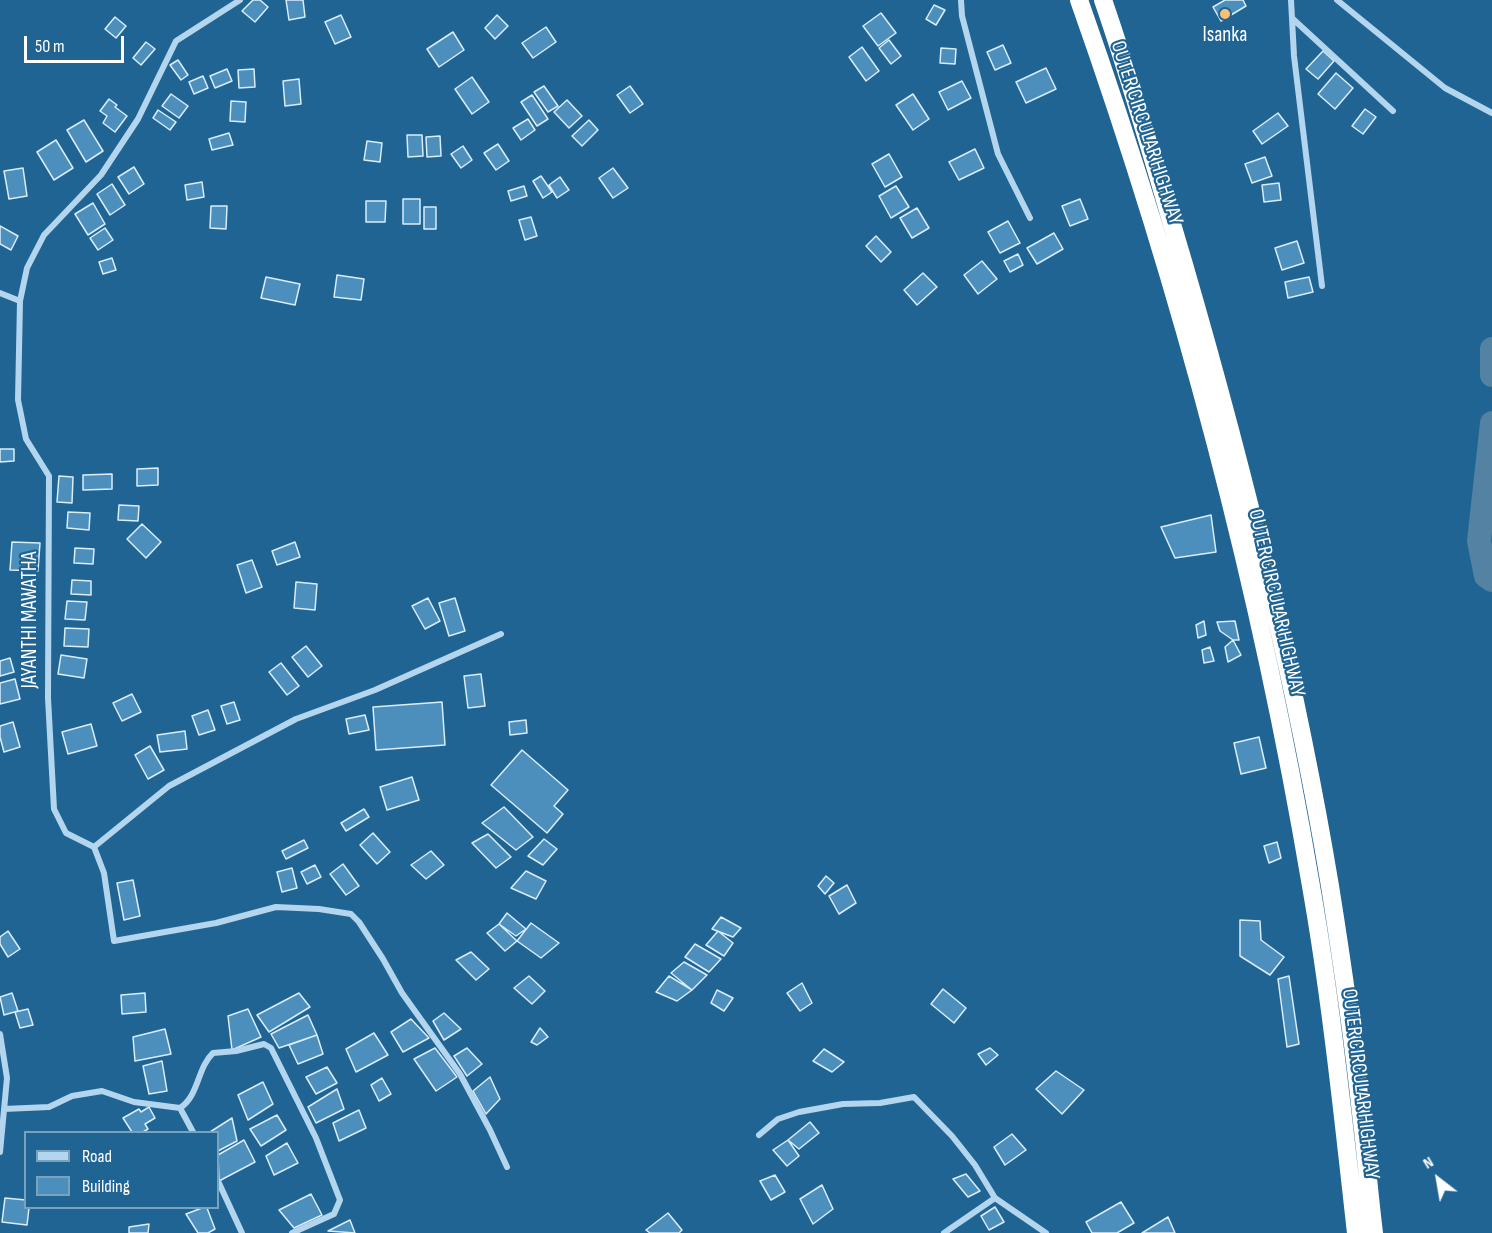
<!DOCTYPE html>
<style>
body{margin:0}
#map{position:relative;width:1492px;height:1233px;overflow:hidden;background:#206494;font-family:"Sofia Sans Condensed",sans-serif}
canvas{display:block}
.legend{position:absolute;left:24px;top:1131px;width:195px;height:78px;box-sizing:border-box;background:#206494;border:2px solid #79a2bf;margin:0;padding:8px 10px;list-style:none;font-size:18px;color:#fff}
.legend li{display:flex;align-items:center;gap:12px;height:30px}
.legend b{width:30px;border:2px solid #79a2bf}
.north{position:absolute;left:1408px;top:1149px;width:60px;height:60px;-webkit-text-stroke:4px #206494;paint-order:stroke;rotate:329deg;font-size:16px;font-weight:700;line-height:24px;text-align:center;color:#fff}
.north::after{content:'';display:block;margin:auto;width:21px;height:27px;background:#fff;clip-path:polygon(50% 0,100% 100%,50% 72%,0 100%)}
.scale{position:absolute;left:24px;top:36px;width:100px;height:27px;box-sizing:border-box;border:3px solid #fff;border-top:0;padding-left:8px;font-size:18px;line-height:21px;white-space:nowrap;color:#fff;-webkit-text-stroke:4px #206494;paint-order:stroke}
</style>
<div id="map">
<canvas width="1492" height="1233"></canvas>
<ul class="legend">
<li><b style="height:8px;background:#b3d6ee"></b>Road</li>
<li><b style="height:16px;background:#4d8fbc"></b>Building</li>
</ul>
<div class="north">N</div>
<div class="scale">50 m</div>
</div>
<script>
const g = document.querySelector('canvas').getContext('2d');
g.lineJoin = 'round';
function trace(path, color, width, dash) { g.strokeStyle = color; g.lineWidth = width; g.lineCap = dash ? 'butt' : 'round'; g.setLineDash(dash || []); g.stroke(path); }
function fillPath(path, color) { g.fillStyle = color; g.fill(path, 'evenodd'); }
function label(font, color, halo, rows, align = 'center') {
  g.font = font + ' "Sofia Sans Condensed",sans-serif'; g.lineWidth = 4.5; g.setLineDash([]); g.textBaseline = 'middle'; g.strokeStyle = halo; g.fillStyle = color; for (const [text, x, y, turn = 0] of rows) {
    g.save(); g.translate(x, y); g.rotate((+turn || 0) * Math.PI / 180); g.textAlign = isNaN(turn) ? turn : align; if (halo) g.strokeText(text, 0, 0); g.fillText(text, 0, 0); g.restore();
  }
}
trace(new Path2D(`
 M1492,349V375
 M1492,423L1479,541L1486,576L1492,580`), '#5382a2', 24);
const building = new Path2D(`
 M253,0H260L268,7L255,22L242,11Z
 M286,0H303L305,17L289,20Z
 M1225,0H1243L1246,6L1221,21L1213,7Z
 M934,5L945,10L936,25L926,19Z
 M881,13L896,33L878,46L863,26Z
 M341,15L351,37L335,44L325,22Z
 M497,15L508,26L495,39L485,28Z
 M115,17L126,26L116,38L105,29Z
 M546,27L556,42L533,58L522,43Z
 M453,32L464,50L439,67L427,49Z
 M889,40L901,56L891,64L879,48Z
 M146,42L155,49L141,65L133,58Z
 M1003,45L1011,63L995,70L987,52Z
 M862,47L879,71L866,81L849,57Z
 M941,48L956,49L955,64L940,63Z
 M1323,51L1334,61L1318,79L1306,69Z
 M178,60L188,75L181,80L170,65Z
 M1046,68L1056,89L1026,103L1016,82Z
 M227,69L232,81L215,88L210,76Z
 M254,69L255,87L239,88L238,70Z
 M1336,73L1353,88L1335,109L1318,94Z
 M203,76L208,88L194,94L189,82Z
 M472,77L489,102L472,114L455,89Z
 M299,79L301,104L285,106L283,81Z
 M962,81L971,98L948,110L939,92Z
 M544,86L558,106L548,112L534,92Z
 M630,86L643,104L630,113L617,95Z
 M171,94L188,106L179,118L162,106Z
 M913,94L929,119L913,130L896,105Z
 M532,95L548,119L537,126L521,102Z
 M109,99L117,105L115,107L127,116L115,132L103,123L107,116L100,111Z
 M567,100L582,116L569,128L554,112Z
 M231,101L246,102L245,122L230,121Z
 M1365,109L1376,117L1363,134L1352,126Z
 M158,110L176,122L170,130L153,118Z
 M1278,113L1288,126L1262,144L1253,131Z
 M528,119L535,130L521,140L513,128Z
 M84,120L103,151L86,162L67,130Z
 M589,120L598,130L582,146L572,136Z
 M229,133L233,145L212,150L209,139Z
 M407,135H422L423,156L408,157Z
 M440,136L441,156L427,157L426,137Z
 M56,140L73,168L54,180L37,152Z
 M367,141L382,143L380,162L364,160Z
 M498,144L509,161L496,170L484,153Z
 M463,146L472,160L461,168L451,154Z
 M975,149L984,168L959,180L949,162Z
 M889,154L902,177L885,187L872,164Z
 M1265,157L1272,176L1252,183L1245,164Z
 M134,167L144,184L129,194L118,177Z
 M23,168L27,196L9,199L4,171Z
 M613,168L628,188L613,198L599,178Z
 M541,176L552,192L543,198L533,181Z
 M560,177L569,190L557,198L549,185Z
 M202,182L204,197L187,200L185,185Z
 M1279,183L1281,200L1264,202L1262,185Z
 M112,184L125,205L110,215L97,194Z
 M524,186L527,196L511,201L508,191Z
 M896,186L909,207L891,218L879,196Z
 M403,199H420V224H403Z
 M1080,199L1088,219L1070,226L1062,206Z
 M366,201H386L385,222H366Z
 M93,203L105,224L88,235L75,214Z
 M211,206H227L226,229L210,228Z
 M424,207H436V229H424Z
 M917,208L929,228L912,238L900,218Z
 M531,217L537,236L525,240L519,220Z
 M1008,221L1020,243L1000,253L988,232Z
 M0,226L18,236L11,250L0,244Z
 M105,228L113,240L98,250L90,238Z
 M1054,233L1063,249L1037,264L1027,248Z
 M876,236L891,252L881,262L866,246Z
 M1297,241L1304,263L1282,270L1275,248Z
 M1018,254L1023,265L1010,272L1004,261Z
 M112,258L116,270L103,274L99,262Z
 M982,261L997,279L978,294L964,275Z
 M923,273L937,287L917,305L904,290Z
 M337,275L364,279L361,300L334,297Z
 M266,277L300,284L295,305L261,298Z
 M1309,277L1313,292L1288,298L1285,282Z
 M0,449H14V461L0,462Z
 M158,468V485L137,486V469Z
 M112,474V489L83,490V475Z
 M59,476L73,477L72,503L57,502Z
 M119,505L139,506L138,521L118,520Z
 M68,512L90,513L89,530L67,528Z
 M1211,515L1216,552L1175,558L1161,527Z
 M142,524L161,542L146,558L127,539Z
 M12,542L40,543L38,571L10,570Z
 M295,542L300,557L277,565L272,551Z
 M75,548L94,549L93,564L74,563Z
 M252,560L262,587L246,593L237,565Z
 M72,580L91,581V595L71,594Z
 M296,582L317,584L315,610L294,608Z
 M428,598L440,621L425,629L412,606Z
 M455,598L465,631L449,636L439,603Z
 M67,601L87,602L85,620L65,619Z
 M1204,621L1206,635L1198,638L1196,625Z
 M1235,621L1239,640H1233L1220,631L1217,622Z
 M65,628L89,629L88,647L64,646Z
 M1233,640L1241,655L1228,662L1225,647Z
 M306,646L322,666L308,677L292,657Z
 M1210,647L1214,661L1204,663L1202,650Z
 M61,655L87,659L84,678L58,674Z
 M10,658L14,672L0,676V661Z
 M281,663L299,686L287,695L269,672Z
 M481,674L485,706L468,708L464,676Z
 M15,679L20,699L0,704V683Z
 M132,694L141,712L122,721L113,703Z
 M234,702L240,720L227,724L221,706Z
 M442,702L445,745L376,750L373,707Z
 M208,710L215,730L199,735L192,716Z
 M365,715L369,730L349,734L346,719Z
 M526,720L527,733L510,735L509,722Z
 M13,722L20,747L4,752L0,737V726Z
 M91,724L97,746L68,754L62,732Z
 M185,731L187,749L160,752L157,735Z
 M1259,737L1266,768L1241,774L1234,743Z
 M150,746L164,770L148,779L135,755Z
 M522,750L568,790L554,806L563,814L547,833L491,785Z
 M412,777L419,800L387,810L380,787Z
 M504,807L533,837L516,850L482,823Z
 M364,809L369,817L346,831L341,823Z
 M373,833L390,852L377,864L360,845Z
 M488,834L511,857L496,868L472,843Z
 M544,839L557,849L543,865L528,856Z
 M304,840L308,848L286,859L282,851Z
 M1277,842L1281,858L1269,863L1264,846Z
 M431,851L444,865L426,879L411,865Z
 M343,864L359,886L346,895L330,874Z
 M315,865L321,877L307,884L301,872Z
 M292,868L297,888L282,892L277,872Z
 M526,871L546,881L536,899L511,888Z
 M826,876L834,883L825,894L818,886Z
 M133,880L140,916L124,920L117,883Z
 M847,885L856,903L839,914L829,896Z
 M507,913L526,929L516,936L499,924Z
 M721,917L741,928L733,937L712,929Z
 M1240,920L1260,921L1261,940L1284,957L1270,975L1240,956Z
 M531,923L559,943L541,958L517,941Z
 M499,924L517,941L505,951L487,933Z
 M8,931L20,949L8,957L0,944V937Z
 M718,931L733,943L724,956L706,945Z
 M695,944L721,959L709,972L685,957Z
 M471,952L489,969L476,980L456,960Z
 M684,962L707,975L692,990L671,973Z
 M529,976L545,991L532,1004L514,988Z
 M669,976L692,990L677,1001L656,992Z
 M1289,976L1299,1044L1287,1047L1278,979Z
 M802,983L812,1003L800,1011L787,993Z
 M943,989L966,1008L954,1023L931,1004Z
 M717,990L733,998L724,1011L711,1003Z
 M12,993L18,1011L4,1015L0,997Z
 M145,993L146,1012L122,1014L121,995Z
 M299,993L310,1007L269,1032L257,1015Z
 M28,1009L33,1025L20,1028L15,1012Z
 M248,1009L261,1037L232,1050L228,1016Z
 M444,1013L461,1029L444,1040L433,1021Z
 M308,1015L317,1035L279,1048L271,1034Z
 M411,1019L429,1038L403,1052L391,1032Z
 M540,1028L548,1037L537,1045L531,1042Z
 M165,1029L171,1054L135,1061L133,1037Z
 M374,1033L388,1055L356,1072L346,1049Z
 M317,1035L323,1054L298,1064L289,1045Z
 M435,1048L457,1077L436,1091L414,1059Z
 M467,1048L482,1064L467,1076L454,1056Z
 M990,1048L998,1055L986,1065L978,1054Z
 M824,1049L844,1062L832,1072L813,1061Z
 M162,1061L167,1091L149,1094L143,1066Z
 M327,1067L337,1083L316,1094L306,1077Z
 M1056,1071L1084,1090L1062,1114L1036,1089Z
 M490,1077L500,1099L486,1114L473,1091Z
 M382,1078L391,1094L379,1101L371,1085Z
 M263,1082L273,1104L248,1120L238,1095Z
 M337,1089L344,1109L316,1123L308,1107Z
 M149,1107L155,1118L145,1124L148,1129L143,1132H132L123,1118L139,1109L141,1112Z
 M359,1110L366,1128L339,1141L333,1123Z
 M277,1115L286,1130L261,1146L250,1129Z
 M232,1118L237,1141L218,1151V1132H210Z
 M810,1122L819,1133L799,1149L788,1140Z
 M1012,1134L1026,1150L1005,1165L994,1147Z
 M244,1140L255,1162L219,1181L218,1155Z
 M788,1140L799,1156L787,1166L773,1150Z
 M287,1143L298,1163L274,1175L266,1156Z
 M966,1174L980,1191L968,1197L953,1179Z
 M775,1175L785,1192L771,1200L760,1181Z
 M822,1185L833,1209L813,1224L800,1199Z
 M311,1194L322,1215L294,1228L279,1210Z
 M5,1198L26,1200V1208H29L27,1225L2,1222Z
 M1121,1202L1134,1223L1117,1233H1092L1086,1222Z
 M995,1207L1004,1222L989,1230L981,1216Z
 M202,1208H207L215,1229L208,1233H198L186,1214Z
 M668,1213L682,1230L679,1233H650L646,1230Z
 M1168,1217L1175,1233H1142Z
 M350,1220L355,1233L328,1231Z
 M149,1224L148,1233H129V1227Z`);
fillPath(building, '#4d8fbc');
trace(building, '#d9edfa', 1.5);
trace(new Path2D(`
 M240,0L176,41L138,119L101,175L44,235L27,268L20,301L18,400L26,439L49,476L48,698L54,809L66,833L94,847L169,786L296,719L375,690L501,634
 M961,0L962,16L998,154L1030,218
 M1291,0L1294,56L1322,286
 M1337,0L1445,88L1492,113
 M1293,19L1393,111
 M0,293L20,301
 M94,847L104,873L114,941L216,923L276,907L319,909L351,914L359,922L383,959L402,993L460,1074L490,1130L507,1167
 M0,1034L7,1078L0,1152
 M180,1108L193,1132
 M4,1109L49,1107L72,1096L102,1091L134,1102L180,1108C199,1096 197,1068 213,1053L236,1051L264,1044L271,1048L316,1138L340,1200L334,1214L292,1233
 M759,1135L778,1119L799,1112L843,1104L880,1103L914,1097L952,1136L975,1165L995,1198
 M218,1181L242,1233
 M944,1233L995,1198L1046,1233`), '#b3d6ee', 6);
trace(new Path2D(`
 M1079,0C1181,288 1260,584 1311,886C1331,1000 1343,1117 1356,1233
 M1103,0C1133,86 1157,174 1183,261C1243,467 1295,675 1330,886C1342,961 1353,1037 1361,1113C1366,1153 1369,1193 1374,1233`), '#fff', 18);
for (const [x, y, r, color] of [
 [1225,14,6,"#fbbf73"]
]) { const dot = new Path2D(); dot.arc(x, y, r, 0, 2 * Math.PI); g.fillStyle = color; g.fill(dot); trace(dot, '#206494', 2); }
label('21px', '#fff', '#206494', [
 ["Isanka",1225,36]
]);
label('21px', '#fff', '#206494', [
 ["OUTER CIRCULAR HIGHWAY",1146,133,72],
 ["OUTER CIRCULAR HIGHWAY",1276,603,77],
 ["JAYANTHI MAWATHA",31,620,-90],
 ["OUTER CIRCULAR HIGHWAY",1360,1084,83]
]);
</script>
